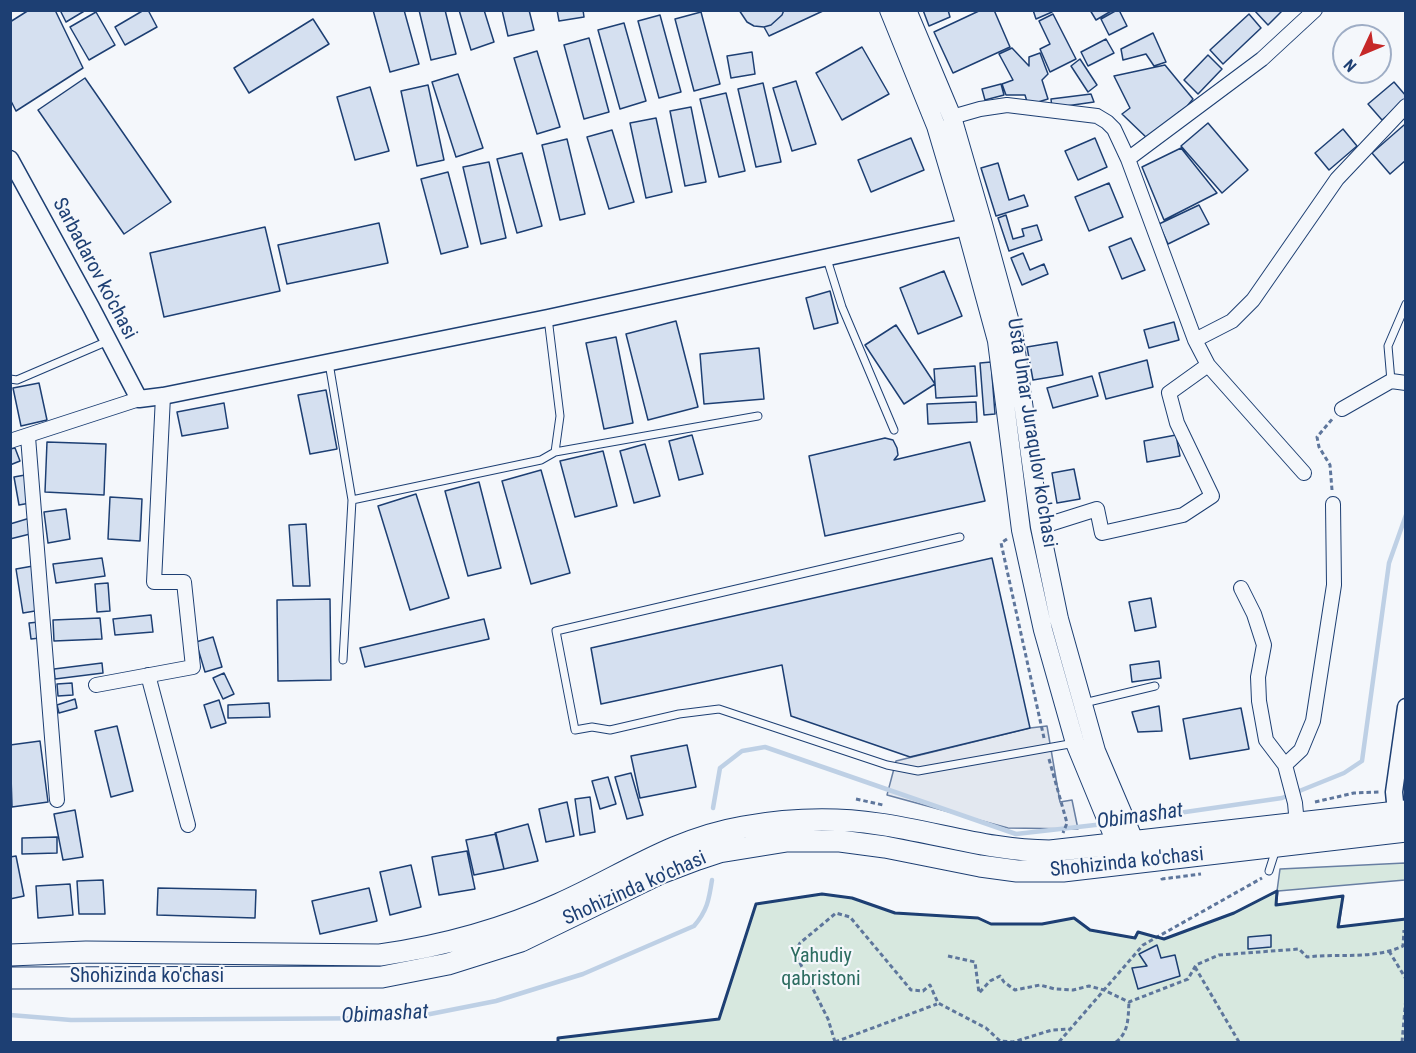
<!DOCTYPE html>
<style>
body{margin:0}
#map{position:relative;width:1416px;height:1053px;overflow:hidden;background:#f4f7fb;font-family:"Roboto Condensed",sans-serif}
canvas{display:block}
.frame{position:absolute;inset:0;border:12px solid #1d3f73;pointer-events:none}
.north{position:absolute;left:1332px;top:24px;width:60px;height:60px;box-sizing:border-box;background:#f4f7fb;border:2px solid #9eadc5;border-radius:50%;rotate:226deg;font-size:16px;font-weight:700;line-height:24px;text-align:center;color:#1d3f73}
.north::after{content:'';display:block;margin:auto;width:21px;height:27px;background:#c62828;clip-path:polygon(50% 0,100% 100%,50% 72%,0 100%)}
</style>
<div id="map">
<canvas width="1416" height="1053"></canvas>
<div class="frame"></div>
<div class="north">N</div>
</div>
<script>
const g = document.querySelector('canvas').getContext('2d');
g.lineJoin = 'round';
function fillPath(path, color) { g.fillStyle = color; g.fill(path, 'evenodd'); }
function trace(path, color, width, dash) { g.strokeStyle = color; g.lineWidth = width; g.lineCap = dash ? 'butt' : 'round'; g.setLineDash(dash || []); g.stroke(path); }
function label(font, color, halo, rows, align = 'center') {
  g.font = font + ' "Roboto Condensed",sans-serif'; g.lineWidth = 4.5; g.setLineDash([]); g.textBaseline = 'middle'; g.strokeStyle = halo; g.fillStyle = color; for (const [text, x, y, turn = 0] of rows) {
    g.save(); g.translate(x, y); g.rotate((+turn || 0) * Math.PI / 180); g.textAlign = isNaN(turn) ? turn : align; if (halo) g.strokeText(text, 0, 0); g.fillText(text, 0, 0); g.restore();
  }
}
const green = new Path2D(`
 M1405,863V880L1278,891L1276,905L1343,896L1339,927L1405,919V1042H558V1038L719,1019L756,904L822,894L852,898L895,913L978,918L991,924H1042L1074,918L1090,930L1134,938L1138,932L1164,939L1234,913L1277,891L1280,869Z`);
fillPath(green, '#d7e8df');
trace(green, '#687fa3', 1.5);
const parking = new Path2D(`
 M1047,726L1060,802L1072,800L1078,829L1008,828L887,795L896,761L1030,728Z`);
fillPath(parking, '#e3e8f0');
trace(parking, '#687fa3', 1.5);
trace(new Path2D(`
 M713,808L720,768L742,751L765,747L1016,834L1104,824
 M1130,820L1282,798L1344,773L1362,761L1389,563L1406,515
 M10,1015L71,1020L410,1018L496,1001L583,974L694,926C707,911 709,900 712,880`), '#bed0e5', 4.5);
const building = new Path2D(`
 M29,10H55L83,68L16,111L10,99V22Z
 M60,10H86L66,22Z
 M144,10H148L157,27L125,45L115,27Z
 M373,10H404L419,64L390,72Z
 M419,10H445L456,54L431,60Z
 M459,10H484L494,42L471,50Z
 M502,10H529L534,30L508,36Z
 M557,10H583L584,17L559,21Z
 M784,10L782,15L771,25L764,27L754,26L747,22L739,10Z
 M784,10H825L769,36L764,27L771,25L782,15Z
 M923,10H948L950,17L929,26Z
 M981,10H994L1010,47L953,73L934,32Z
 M1033,10H1052V12L1036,19Z
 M1090,10H1113L1096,20Z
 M1117,10H1119L1127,26L1109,35L1101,19Z
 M1254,10H1283L1268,25Z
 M96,12L115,45L89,60L70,27Z
 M701,12L720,84L694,91L675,19Z
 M1053,14L1076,59L1050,72L1040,49L1050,44L1039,21Z
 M1249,14L1261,28L1223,64L1210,50Z
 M660,15L681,92L659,98L638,21Z
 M313,19L329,44L249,93L234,68Z
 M624,23L646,101L620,109L598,30Z
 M1153,33L1166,62L1154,66L1146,54L1123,60L1121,49Z
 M589,38L609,112L584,119L564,45Z
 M1106,39L1114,53L1088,66L1081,52Z
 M862,47L889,94L842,120L816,73Z
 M1012,48L1029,66V57L1040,53L1048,74L1042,80L1048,99L1028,105L1025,95H1006L1002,84L1013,80L999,54Z
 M537,51L560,127L537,134L514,58Z
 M752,52L755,74L731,78L727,56Z
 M1208,55L1222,69L1198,94L1184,80Z
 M1080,59L1097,85L1088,92L1071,66Z
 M1165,65L1193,99L1188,105L1191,107L1182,115L1179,112L1148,139L1122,114L1130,108L1114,76Z
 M458,74L483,148L456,157L432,82Z
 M85,78L171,202L124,234L38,110Z
 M796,81L816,144L792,151L773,88Z
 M1394,82L1406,96V100L1382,120L1368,104Z
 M763,83L781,162L756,167L738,89Z
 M1001,84L1004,95L985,100L982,89Z
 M428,85L444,160L417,166L401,91Z
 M370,87L389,151L355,160L337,97Z
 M726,93L745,171L719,177L700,99Z
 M1091,94L1094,102L1052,108L1051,99Z
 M691,107L706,182L685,186L670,111Z
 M656,118L672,192L646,198L630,123Z
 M1208,123L1248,170L1222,193L1181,146Z
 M1404,125L1406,127V160L1390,174L1372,153Z
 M1343,129L1357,146L1329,170L1315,153Z
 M612,130L634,202L609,209L587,137Z
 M911,138L924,170L871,192L858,160Z
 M1095,138L1107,167L1078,180L1065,151Z
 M567,139L585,214L560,220L542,145Z
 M1181,148L1217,193L1164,220L1142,167Z
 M522,153L542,226L517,233L497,159Z
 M489,162L506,238L481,244L463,167Z
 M998,163L1009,200L1024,195L1028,206L996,216L981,168Z
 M448,172L468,247L441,254L421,179Z
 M1109,183L1123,217L1089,231L1075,197Z
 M1199,205L1209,224L1168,244L1159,224Z
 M1006,215L1013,239L1024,236L1022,229L1037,225L1042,240L1009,251L998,218Z
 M379,223L388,263L287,284L278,245Z
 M265,227L280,291L164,317L150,253Z
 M1131,238L1145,270L1122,279L1109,247Z
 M1023,253L1030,270L1044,264L1048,274L1022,285L1011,258Z
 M944,271L962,316L918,334L900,288Z
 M830,291L838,323L814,329L806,298Z
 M676,321L698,407L648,420L626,334Z
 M1174,322L1179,340L1149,348L1144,330Z
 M896,325L935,384L904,404L865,345Z
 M616,337L633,423L604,429L586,343Z
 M1057,342L1063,375L1033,380L1027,347Z
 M759,348L764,399L704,404L700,354Z
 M1147,360L1153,387L1106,399L1099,373Z
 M991,362L995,414L984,415L980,363Z
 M975,366L977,396L936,398L934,369Z
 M1092,376L1098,396L1053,408L1047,388Z
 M39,383L47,420L21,426L13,388Z
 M326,390L337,449L310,454L298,395Z
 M976,402L977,422L928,424L927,404Z
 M224,403L228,428L182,436L177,412Z
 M692,435L703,474L679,480L669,441Z
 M1176,435L1180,456L1147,462L1144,441Z
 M885,438L893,440L897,448L898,455L894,460L970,442L985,501L825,536L809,456Z
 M47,442L106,444L104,495L45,492Z
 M645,444L660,496L634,503L620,451Z
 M15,448L20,461L10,465V449Z
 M603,451L617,506L575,517L560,461Z
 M1074,469L1080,499L1057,503L1052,473Z
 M541,470L570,573L531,584L502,481Z
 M25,475L30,503L19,505L14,477Z
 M479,482L501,568L468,576L445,491Z
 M416,494L449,598L410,610L378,506Z
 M110,497L142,499L140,541L108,539Z
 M66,509L70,539L48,543L44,512Z
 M30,518L34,533L10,539V524Z
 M306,524L310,586H293L289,525Z
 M102,558L105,576L56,583L53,564Z
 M992,558L1030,728L910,757L791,716L782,665L601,704L591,648Z
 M33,566L41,610L23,613L16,569Z
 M108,583L110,611L97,612L95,584Z
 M1151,598L1156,627L1135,631L1129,602Z
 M330,599L331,680L278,681L277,600Z
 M151,615L153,632L115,635L113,619Z
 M100,618L102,639L54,641L53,620Z
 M484,619L489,639L365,667L360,648Z
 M39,622L40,638L31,639L29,623Z
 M213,637L222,667L205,672L196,642Z
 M1159,661L1161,678L1132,682L1130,665Z
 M102,663L103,673L55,679L54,669Z
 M224,673L234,694L223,699L213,678Z
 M72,683L73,695L58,696L57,684Z
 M75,699L77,708L59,713L57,705Z
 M219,700L226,723L211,728L204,705Z
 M269,703L270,717L228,718V705Z
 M1159,706L1162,731L1138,732L1132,712Z
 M1241,708L1249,749L1190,759L1183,719Z
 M117,726L133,791L111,797L95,731Z
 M40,741L48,802L12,807L10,745Z
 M687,745L696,787L640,798L631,756Z
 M631,773L643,815L627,819L615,777Z
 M608,777L616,804L600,809L592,781Z
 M590,797L595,832L580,835L575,799Z
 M567,802L574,836L546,842L539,809Z
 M75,810L83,857L63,860L54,814Z
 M528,824L538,861L504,869L495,833Z
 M496,834L504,869L474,875L466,840Z
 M57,837V853L22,854V838Z
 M467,851L475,889L439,895L432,857Z
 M16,856L24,896L10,899V857Z
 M411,865L421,907L390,915L380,872Z
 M103,880L105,914H79L77,881Z
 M70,884L73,915L38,918L36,886Z
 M158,888L256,890L255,918L157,915Z
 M369,888L377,921L320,934L312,901Z
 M1271,935V947L1248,949V937Z
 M1157,945L1161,958L1175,955L1180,976L1138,989L1132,968L1147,966L1139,954Z`);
fillPath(building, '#d5e0f0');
trace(building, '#1d3f73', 1.5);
const service = new Path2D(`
 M827,259L842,307L894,430
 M329,363L352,500L343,660
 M10,379L17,380L108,341
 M1391,381L1388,346L1406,304
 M555,452L758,416
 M352,500L541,460L555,452L560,416L548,318
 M960,537L556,631L575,730L592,727L610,730L679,714L719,709L887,765L918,771L1075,743
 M1084,703L1155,686
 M1269,871L1276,849`);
const minor = new Path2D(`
 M952,117L980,109L1007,105L1097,116L1107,122L1114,129L1128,159L1195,340L1208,365L1304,473
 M1128,159L1262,59L1315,10
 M1195,340L1232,321L1253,300L1337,179L1406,106
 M1342,409L1391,381L1406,383
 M28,437L57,800
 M10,441L139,399
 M1040,527L1097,509L1102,533L1183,515L1212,496L1177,423L1169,393L1208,365
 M1241,588L1254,614L1264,645L1258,677L1259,701L1266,740L1285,765
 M148,675L188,825
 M96,685L193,667L184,582H154L163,396
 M1297,824L1295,803L1285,765L1301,750L1313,721L1334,585L1333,504`);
const tertiary = new Path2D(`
 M10,159L91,307L139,399L163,396L548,318L980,224
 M1397,822L1394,792L1406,707`);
const secondary = new Path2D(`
 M889,10L936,126L966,227L997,341L1021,530L1043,630L1075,743L1117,845L1119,856
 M907,10L952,117L983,224L1014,337L1040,527L1059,619L1096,751L1139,852`);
const primary = new Path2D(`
 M10,955L86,952L380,955C442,946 502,930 559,904C622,876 673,839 743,827C788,819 833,817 879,824C936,832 991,851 1050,851L1406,811
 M10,978L382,977L448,964L521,941L661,873L698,859L719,852L787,841H840L885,847L980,866L1017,871H1063L1406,831`);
trace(service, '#1d3f73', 9);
trace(minor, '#1d3f73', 16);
trace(tertiary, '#1d3f73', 19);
trace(secondary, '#1d3f73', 20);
trace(primary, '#1d3f73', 23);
trace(new Path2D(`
 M1332,490L1330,465L1319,447L1317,437L1334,417
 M1007,539L1001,543L1044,738
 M1049,759L1067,823L1063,833
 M856,799L883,805
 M1315,802L1354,793L1379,792
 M1162,878V879L1201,874
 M1389,951L1406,979
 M948,956L975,962L979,993L990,981L1000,976L1004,982L1015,990L1040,985L1055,989L1073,990L1089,986L1104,990L1129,1002L1188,979L1196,965L1219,955L1299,949L1307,957C1339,953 1373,960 1403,946L1404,930
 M1195,967L1239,1042
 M835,1042L828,1019L795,953L800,943L836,913L850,917L911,990L923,991L930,985L938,1003L986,1028L1000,1041L1013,1042L1052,1030L1071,1029
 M835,1042L937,1004
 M1059,1042L1143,945L1262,878
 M1116,1042C1129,1032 1128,1018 1129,1002
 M1402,1042L1406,997`), '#5e769c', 3, [4.5, 3]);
trace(service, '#f4f7fb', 7);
trace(minor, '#f4f7fb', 14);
trace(tertiary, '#f4f7fb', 16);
trace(secondary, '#f4f7fb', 18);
trace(primary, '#f4f7fb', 21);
trace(new Path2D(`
 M1157,937L1164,939L1234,913L1277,891L1276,905L1343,896L1338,927L1406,919
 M558,1042V1038L719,1019L756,904L822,894L852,898L895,913L978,918L991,924H1042L1074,918L1090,930L1135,938L1138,932L1156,937`), '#1d3f73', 3);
label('20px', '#1d3f73', '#f4f7fb', [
 ["Sarbadarov ko'chasi",94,269,62],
 ["Usta Umar Juraqulov ko'chasi",1031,433,81],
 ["Shohizinda ko'chasi",1127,863,-6],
 ["Shohizinda ko'chasi",635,889,-24],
 ["Shohizinda ko'chasi",147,977]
]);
label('20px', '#2c6c60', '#f4f7fb', [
 ["Yahudiy",821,957],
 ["qabristoni",821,980]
]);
label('italic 21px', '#1d3f73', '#f4f7fb', [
 ["Obimashat",1140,817,-8],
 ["Obimashat",385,1015,-3]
]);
</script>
